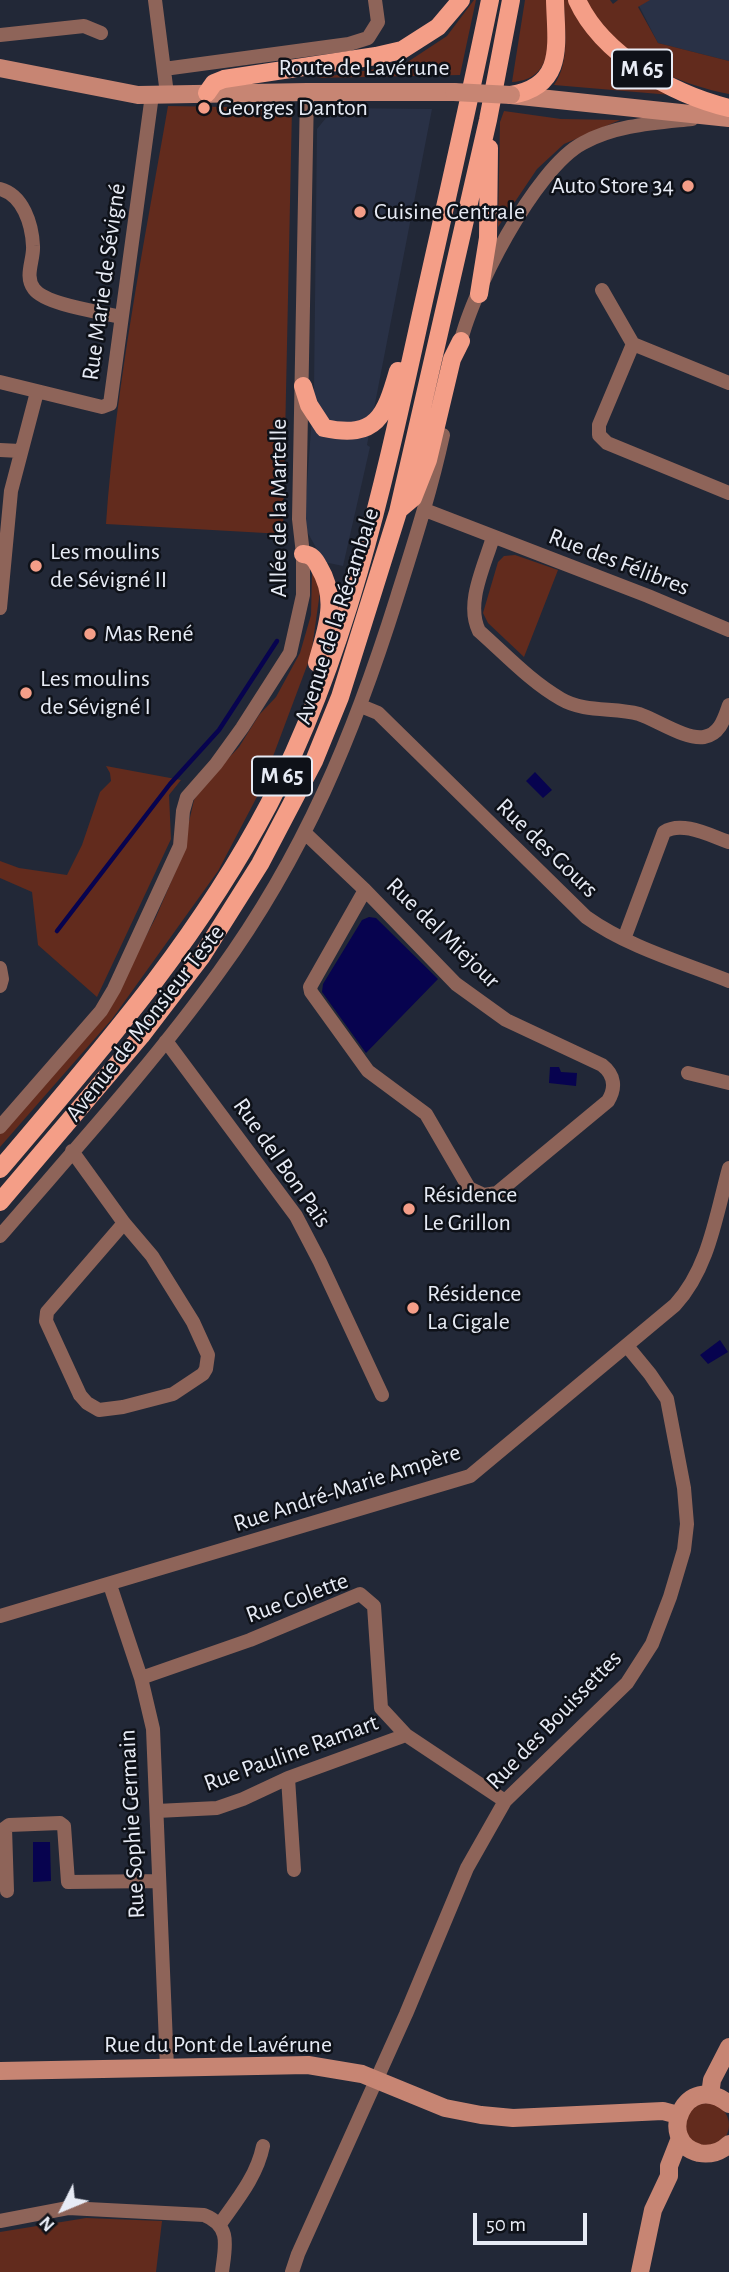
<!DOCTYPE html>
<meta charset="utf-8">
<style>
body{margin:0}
#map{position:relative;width:729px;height:2272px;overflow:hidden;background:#222837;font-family:"Alegreya Sans",sans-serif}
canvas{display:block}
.north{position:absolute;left:28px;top:2174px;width:70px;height:70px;-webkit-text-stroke:5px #0e1118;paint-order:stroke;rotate:227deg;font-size:19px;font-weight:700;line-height:28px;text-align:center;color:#e7ebf5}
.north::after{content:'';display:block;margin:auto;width:24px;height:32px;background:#e7ebf5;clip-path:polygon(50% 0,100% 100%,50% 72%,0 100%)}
.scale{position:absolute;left:473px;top:2213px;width:114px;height:32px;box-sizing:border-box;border:4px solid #e7ebf5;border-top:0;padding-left:9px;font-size:21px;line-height:24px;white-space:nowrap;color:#e7ebf5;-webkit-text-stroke:5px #0e1118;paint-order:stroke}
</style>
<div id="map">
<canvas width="729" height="2272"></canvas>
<div class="north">N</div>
<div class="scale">50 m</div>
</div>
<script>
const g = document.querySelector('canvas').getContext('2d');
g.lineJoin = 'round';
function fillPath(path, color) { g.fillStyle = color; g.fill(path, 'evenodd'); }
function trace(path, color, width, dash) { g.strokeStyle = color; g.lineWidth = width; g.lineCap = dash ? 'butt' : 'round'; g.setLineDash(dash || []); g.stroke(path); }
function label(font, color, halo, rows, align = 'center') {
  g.font = font + ' "Alegreya Sans",sans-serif'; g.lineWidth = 5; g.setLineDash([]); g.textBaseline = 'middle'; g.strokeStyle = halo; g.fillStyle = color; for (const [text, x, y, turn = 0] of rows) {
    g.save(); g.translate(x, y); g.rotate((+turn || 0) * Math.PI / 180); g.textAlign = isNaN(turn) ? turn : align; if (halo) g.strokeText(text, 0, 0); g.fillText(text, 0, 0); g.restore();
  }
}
fillPath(new Path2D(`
 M636,0H729V61L658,43Z
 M334,108L432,109L367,445L370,447L343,566L324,562L304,526L314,388L317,129Z`), '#293146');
fillPath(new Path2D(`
 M474,0H476L460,75L316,78L403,65L447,36Z
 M525,0H550C548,33 557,80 512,82Z
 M564,0H569L671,95L554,85C571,61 564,28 564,0Z
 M584,0H610L613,4L618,0H650L638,7L658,43L729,61V94C683,85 639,66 605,31C597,23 591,10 584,0Z
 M168,106L292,108L283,534L106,524C116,383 144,244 168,106Z
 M504,111L561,119L620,120L564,144L537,169L498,227L500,122Z
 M515,555L558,570L524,657L488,623L483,613L498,562L504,556Z
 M316,572L320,592L311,655L260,791L218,871L112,1019L0,1147V1133L104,1016L156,917L186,847L188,826L194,800L205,783L239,747L259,715L276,697L300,653L311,615L312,574Z
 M106,766L181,780L169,795L171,839L97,997L38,945L32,892L0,878V861L19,868L67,875L82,845L100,792L111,781L110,773Z
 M685 2125a22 22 0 1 1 44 0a22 22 0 1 1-44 0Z
 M86,2218L162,2221L156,2272H0V2232Z`), '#622b1d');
fillPath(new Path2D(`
 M535,772L552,790L543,798L526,781Z
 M369,917L376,918L438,979L366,1053L322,992L323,984L362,920Z
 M550,1067H559L561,1072L577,1073L576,1086L549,1083Z
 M720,1340L728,1352L708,1364L700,1355Z
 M33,1842H50L51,1881L33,1882Z`), '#07034f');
trace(new Path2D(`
 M57,931L170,784L219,730L277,641`), '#07034f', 4.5);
trace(new Path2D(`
 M155,0L167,94
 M0,35L84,26L101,33
 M164,69L349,44L368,38L378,22L375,0
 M0,189C23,195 32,224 33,246C34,260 24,276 34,289C46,305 101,312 121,317
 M602,290L633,344L729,383
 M633,344L599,425V435L607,443L729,493
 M459,349C469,296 535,168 583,143C616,125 655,123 692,119
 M0,382L102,407L110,404L152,95
 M0,450L20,451
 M425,510L648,596L729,630
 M493,537C485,565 465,603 479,631C505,654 531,682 561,699C585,713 614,707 639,714C657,720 686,740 704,737C720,734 724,719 729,705
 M0,608L11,491L37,392
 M361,706L378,713L586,917C628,947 681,962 729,981
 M305,833L365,890L456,984L506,1020L602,1065C615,1075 616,1088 608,1101L497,1193L484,1195L469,1188L426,1114L368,1071L311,992L310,987L365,890
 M624,939L664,832C682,820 711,836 729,842
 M0,968L2,979L0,986
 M166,1041L296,1216L320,1262L382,1395
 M688,1073L729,1083
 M0,1127L101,1011L114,989L180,846L183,811L187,797L216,764L242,728L290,653L303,595V554L299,519L307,92
 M72,1151L124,1223L152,1256L193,1322L208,1355L206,1369L203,1374L173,1394L123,1407L99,1410L87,1403L80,1395L46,1321L47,1312L124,1223
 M0,1236C74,1150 152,1065 219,972C304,855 354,734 397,597C414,543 431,490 443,435
 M110,1585L141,1678L153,1729L167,2068
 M0,1616L470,1476L675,1305C709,1268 716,1215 729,1168
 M141,1678L250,1640L360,1594L374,1606L381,1708L406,1735
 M288,1778L294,1870
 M157,1811L217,1808L243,1799L288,1778L406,1735L505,1801
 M7,1891L5,1828L9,1825L60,1823L64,1826L68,1882L158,1881
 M0,2221L68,2208L204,2215C232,2226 225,2247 222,2272
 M220,2224C237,2200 257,2176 263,2146
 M292,2272L298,2254L406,2014L467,1868L505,1801L627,1683L652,1644L670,1597L684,1550L687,1524L684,1488L667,1399L650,1374L627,1346`), '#8e6459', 14);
trace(new Path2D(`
 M0,68L138,95L307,92H454
 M511,95L729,118
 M0,2071L308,2065L362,2074L445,2108L481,2115L513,2118L663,2111L678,2115
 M710,2095L712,2080L729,2047
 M729,2104C685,2069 655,2142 699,2153C710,2155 721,2152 729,2144
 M640,2272L653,2210L669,2176V2166L680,2138`), '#c78573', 18);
trace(new Path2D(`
 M577,0C602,55 672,94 729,108
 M207,93L214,83L224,79L376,56L402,50L438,27L461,0
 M511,95C566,86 556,43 555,0
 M479,294L488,238L489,148
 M303,386L309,405L324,428C377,439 385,416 398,371
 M400,509L413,498L428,460L452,359L461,341
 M303,554C312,555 315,559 319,567C339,600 326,629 317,663
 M0,1169C100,1051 196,943 269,804C347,654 383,487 419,323C443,215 468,108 490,0
 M0,1202L141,1036L202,956L260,864L314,761L340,697L398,512L488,120L511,0`), '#f49e87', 18);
trace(new Path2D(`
 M454,92L511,95`), '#c78573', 18);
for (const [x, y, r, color] of [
 [204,108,7,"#f49e88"],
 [688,186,7,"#f49e88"],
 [360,212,7,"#f49e88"],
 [36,566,7,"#f49e88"],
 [90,634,7,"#f49e88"],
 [26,693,7,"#f49e88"],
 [409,1209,7,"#f49e88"],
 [413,1308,7,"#f49e88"]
]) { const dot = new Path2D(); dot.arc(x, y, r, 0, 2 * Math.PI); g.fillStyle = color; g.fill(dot); trace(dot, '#0e1118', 2.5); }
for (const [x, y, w] of [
 [642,69,60],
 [282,776,60]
]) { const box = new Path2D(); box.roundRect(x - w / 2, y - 19.5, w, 39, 5); g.fillStyle = '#0e1118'; g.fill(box); trace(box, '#e7ebf5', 2); }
label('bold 23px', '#e7ebf5', null, [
 ["M 65",642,69],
 ["M 65",282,776]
]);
label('24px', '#e7ebf5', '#0e1118', [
 ["Route de Lavérune",364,68],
 ["Rue Marie de Sévigné",104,282,-82],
 ["Allée de la Martelle",279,508,-90],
 ["Rue des Félibres",619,562,21],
 ["Avenue de la Récambale",337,616,-72],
 ["Rue des Gours",547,848,44],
 ["Rue del Miejour",443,933,44],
 ["Avenue de Monsieur Teste",145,1023,-52],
 ["Rue del Bon Païs",282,1163,55],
 ["Rue André-Marie Ampère",347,1488,-18],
 ["Rue Colette",297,1598,-20],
 ["Rue des Bouissettes",554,1720,-46],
 ["Rue Pauline Ramart",291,1753,-20],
 ["Rue Sophie Germain",132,1824,-93],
 ["Rue du Pont de Lavérune",218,2045]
]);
label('24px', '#e7ebf5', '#0e1118', [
 ["Georges Danton",218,108],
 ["Auto Store 34",674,186,"right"],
 ["Cuisine Centrale",374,212],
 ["Les moulins",50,552],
 ["de Sévigné II",50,580],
 ["Mas René",104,634],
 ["Les moulins",40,679],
 ["de Sévigné I",40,707],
 ["Résidence",423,1195],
 ["Le Grillon",423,1223],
 ["Résidence",427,1294],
 ["La Cigale",427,1322]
], 'left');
</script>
